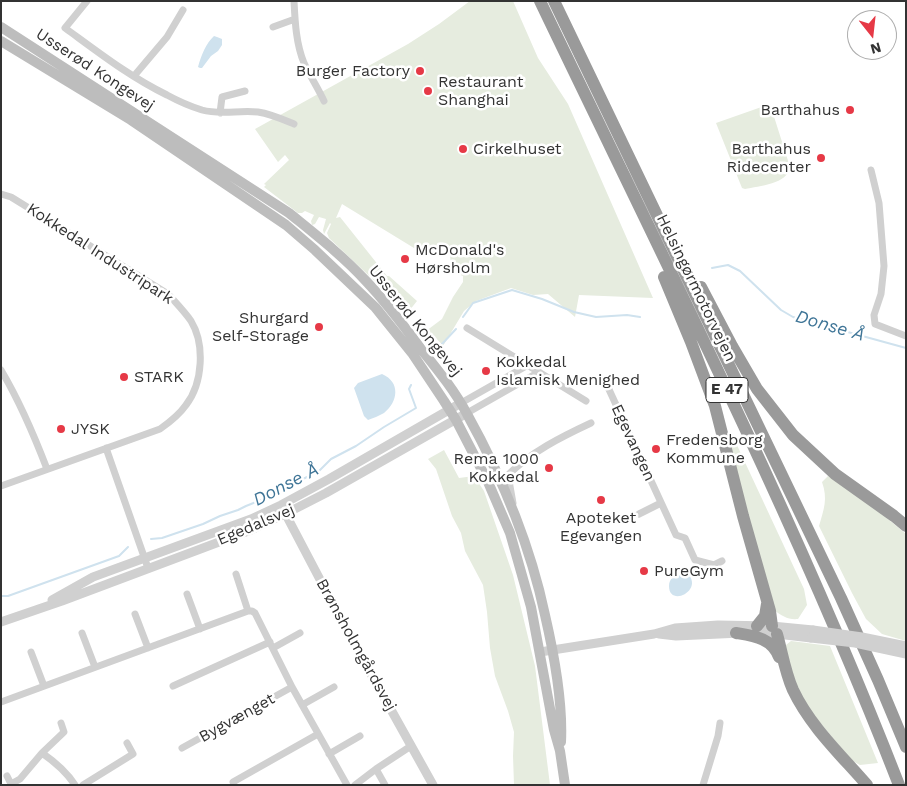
<!DOCTYPE html>
<meta charset="utf-8">
<style>
body{margin:0}
#map{position:relative;width:907px;height:786px;overflow:hidden;background:#fff;font-family:"Work Sans",sans-serif}
canvas{display:block}
.frame{position:absolute;inset:0;border:2px solid #333;pointer-events:none}
.north{position:absolute;left:847px;top:10px;width:50px;height:50px;box-sizing:border-box;background:#fff;border:1px solid #adadad;border-radius:50%;rotate:164deg;font-size:14px;font-weight:700;line-height:20px;text-align:center;color:#333}
.north::after{content:'';display:block;margin:auto;width:18px;height:22px;background:#e63946;clip-path:polygon(50% 0,100% 100%,50% 72%,0 100%)}
</style>
<div id="map">
<canvas width="907" height="786"></canvas>
<div class="frame"></div>
<div class="north">N</div>
</div>
<script>
const g = document.querySelector('canvas').getContext('2d');
g.lineJoin = 'round';
function fillPath(path, color) { g.fillStyle = color; g.fill(path, 'evenodd'); }
function trace(path, color, width, dash) { g.strokeStyle = color; g.lineWidth = width; g.lineCap = dash ? 'butt' : 'round'; g.setLineDash(dash || []); g.stroke(path); }
function label(font, color, halo, rows, align = 'center') {
  g.font = font + ' "Work Sans",sans-serif'; g.lineWidth = 5; g.setLineDash([]); g.textBaseline = 'middle'; g.strokeStyle = halo; g.fillStyle = color; for (const [text, x, y, turn = 0] of rows) {
    g.save(); g.translate(x, y); g.rotate((+turn || 0) * Math.PI / 180); g.textAlign = isNaN(turn) ? turn : align; if (halo) g.strokeText(text, 0, 0); g.fillText(text, 0, 0); g.restore();
  }
}
fillPath(new Path2D(`
 M470,1H513L538,58L568,104L653,298L579,295L575,317L548,294L533,295L511,288L476,301L464,311L443,346L436,338L426,331L442,319L453,297L463,282V276L449,271L451,264L450,256L454,251L438,248H414L342,204L336,218L340,217L387,276H389L417,301L409,311L383,289L329,238L327,233L331,224L330,223L324,234L323,230L326,219L319,217L315,224L312,225L311,221L314,215L305,211L302,213H298L264,187L266,185L264,184L289,160L285,155L278,162L255,129L408,44L439,24Z
 M770,104L790,167C788,184 759,186 745,189L742,188L716,123Z
 M726,434L736,443L804,589L807,605L798,619C788,620 782,616 774,610Z
 M444,450L459,478L474,476L484,491L513,575L535,666L550,785H514L513,756L514,732L508,711L495,676L490,648L487,612L483,585L465,551L461,533L452,516L436,469L428,459Z
 M828,476L864,499L906,534V641L882,634L866,619L852,593L819,526C824,509 828,499 822,482Z
 M791,641L830,646L878,763L860,765L851,760L813,714L800,695L785,651L786,645Z`), '#e6ecdf');
fillPath(new Path2D(`
 M214,36L217,37L222,39V45L218,51L211,56L202,68H200L198,67C201,56 206,43 214,36Z
 M382,374C401,382 398,402 384,413C379,416 373,418 368,420L364,416L354,388L358,383Z
 M682,573H687C705,590 669,608 669,586C669,578 675,575 682,573Z`), '#cfe2ee');
trace(new Path2D(`
 M712,268L728,265L740,271L781,310L793,317L906,348
 M463,317L473,303L512,290L542,299L574,312L596,317L627,315L640,317
 M442,344L456,329
 M151,539L162,538L203,524L220,516L238,510L246,506L261,500L319,471L331,459L356,446L384,427L416,408L409,389L411,385
 M1,596H8L119,556L128,547`), '#cfe2ee', 2);
trace(new Path2D(`
 M87,1L65,28C98,52 130,77 167,95C178,101 189,106 202,110C220,115 239,110 258,112C271,114 282,119 294,124
 M294,1C295,21 296,44 304,63C310,76 318,88 324,101
 M273,27L295,19
 M134,76L167,37L183,10
 M220,113L222,97L245,91
 M871,170L879,203L884,266L881,294L874,315L875,324L906,336
 M1,194L11,197L168,294C176,303 184,311 191,321C205,344 203,383 186,405C179,415 170,422 160,429L1,486
 M467,328L586,401
 M1,370C20,402 34,435 47,469
 M606,383L676,535L685,538L695,560L714,565L722,561
 M461,403L528,365
 M467,413L539,372
 M106,448L148,568
 M513,503L508,475C531,452 561,437 591,423
 M639,514L661,503
 M236,574L248,611
 M187,594L200,629
 M135,614L148,648
 M82,633L95,667
 M273,648L300,633
 M31,652L44,686
 M173,686L270,642
 M1,702L248,611H252L255,613L292,687L347,785
 M302,705L334,687
 M182,748L292,687
 M42,753C55,762 66,771 75,785
 M329,754L360,736
 M376,769L385,785
 M7,776L11,784L20,779L42,753L64,732L61,723
 M83,785L133,754L127,743
 M234,785L233,782L318,734
 M355,785L376,769L411,746
 M703,785L718,736L720,723`), '#d0d0d0', 7);
trace(new Path2D(`
 M284,511L346,629L433,785
 M52,600L93,577L251,519L281,505L329,479L461,403
 M1,622L62,601L251,530L285,514L326,493L467,413
 M754,633L777,634L811,638
 M659,634L676,636L741,633
 M540,652L654,634L675,628L718,625L772,626L813,630`), '#d0d0d0', 9);
trace(new Path2D(`
 M1,27L289,213C316,235 343,256 366,281C386,302 404,326 421,349C437,369 455,391 467,414C502,477 530,544 545,615C554,654 563,702 561,742
 M1,41L131,120L286,225L315,250L375,307L412,353L444,401L456,420L488,482L510,533L531,607L554,730L560,751L565,785`), '#bdbdbd', 10);
trace(new Path2D(`
 M540,1C664,260 795,517 899,785
 M554,1L841,598L878,680L906,747
 M664,277L691,342L715,406L743,516L770,611L772,626
 M701,287L732,346L757,389L793,435L835,474L894,516L906,526
 M757,626L765,616L767,604
 M736,633C754,636 772,638 779,657
 M777,634C782,652 785,672 793,690C810,726 841,755 867,785`), '#9a9a9a', 12);
trace(new Path2D(`
 M813,630L862,637L906,646
 M811,638L855,643L906,654`), '#d0d0d0', 9);
for (const [x, y, r, color] of [
 [420,71,5,"#e63946"],
 [428,91,5,"#e63946"],
 [850,110,5,"#e63946"],
 [463,149,5,"#e63946"],
 [821,158,5,"#e63946"],
 [405,259,5,"#e63946"],
 [319,327,5,"#e63946"],
 [486,371,5,"#e63946"],
 [124,377,5,"#e63946"],
 [61,429,5,"#e63946"],
 [656,449,5,"#e63946"],
 [549,468,5,"#e63946"],
 [601,500,5,"#e63946"],
 [644,571,5,"#e63946"]
]) { const dot = new Path2D(); dot.arc(x, y, r, 0, 2 * Math.PI); g.fillStyle = color; g.fill(dot); trace(dot, '#fff', 2); }
for (const [x, y, w] of [
 [727,390,42]
]) { const box = new Path2D(); box.roundRect(x - w / 2, y - 12.5, w, 25, 4); g.fillStyle = '#fff'; g.fill(box); trace(box, '#333', 1); }
label('bold 15px', '#333', null, [
 ["E 47",727,390]
]);
label('16px', '#333', '#fff', [
 ["Usserød Kongevej",95,70,33],
 ["Kokkedal Industripark",100,254,33],
 ["Helsingørmotorvejen",696,288,64],
 ["Usserød Kongevej",415,321,51],
 ["Egevangen",633,443,65],
 ["Egedalsvej",256,525,-23],
 ["Brønsholmgårdsvej",356,645,61],
 ["Bygvænget",237,718,-29]
]);
label('16px', '#333', '#fff', [
 ["Burger Factory",410,71,"right"],
 ["Restaurant",438,82],
 ["Shanghai",438,100],
 ["Barthahus",840,110,"right"],
 ["Cirkelhuset",473,149],
 ["Barthahus",811,149,"right"],
 ["Ridecenter",811,167,"right"],
 ["McDonald's",415,250],
 ["Hørsholm",415,268],
 ["Shurgard",309,318,"right"],
 ["Self-Storage",309,336,"right"],
 ["Kokkedal",496,362],
 ["Islamisk Menighed",496,380],
 ["STARK",134,377],
 ["JYSK",71,429],
 ["Fredensborg",666,440],
 ["Kommune",666,458],
 ["Rema 1000",539,459,"right"],
 ["Kokkedal",539,477,"right"],
 ["Apoteket",601,518,"center"],
 ["Egevangen",601,536,"center"],
 ["PureGym",654,571]
], 'left');
label('italic 18px', '#3f7597', '#fff', [
 ["Donse Å",830,326,16],
 ["Donse Å",286,485,-28]
]);
</script>
